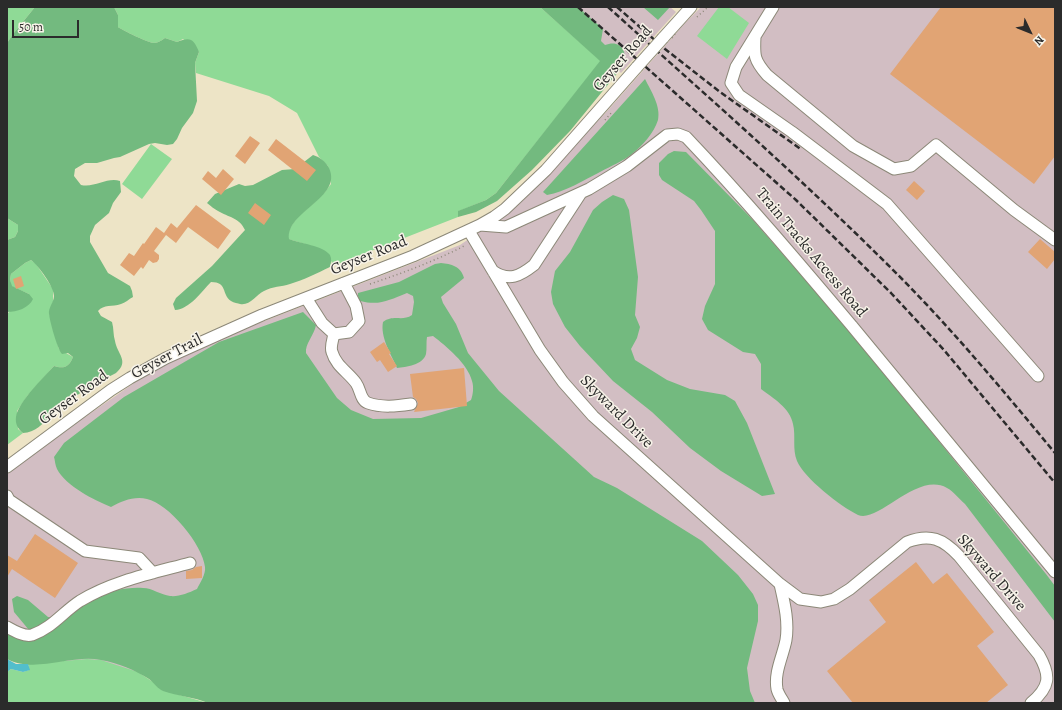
<!DOCTYPE html>
<style>
body{margin:0}
#map{position:relative;width:1062px;height:710px;overflow:hidden;background:#ede4c6;font-family:Alegreya,serif}
canvas{display:block}
.frame{position:absolute;inset:0;border:8px solid #2b2b2b;pointer-events:none}
.north{position:absolute;left:1010px;top:12px;width:40px;height:40px;-webkit-text-stroke:3px #f7f3e8;paint-order:stroke;rotate:133deg;font-size:11px;font-weight:700;line-height:16px;text-align:center;color:#2b2b2b}
.north::after{content:'';display:block;margin:auto;width:14px;height:18px;background:#2b2b2b;clip-path:polygon(50% 0,100% 100%,50% 72%,0 100%)}
.scale{position:absolute;left:12px;top:20px;width:67px;height:18px;box-sizing:border-box;border:2px solid #2b2b2b;border-top:0;padding-left:5px;font-size:12px;line-height:14px;white-space:nowrap;color:#2b2b2b;-webkit-text-stroke:3px #f7f3e8;paint-order:stroke}
</style>
<div id="map">
<canvas width="1062" height="710"></canvas>
<div class="frame"></div>
<div class="north">N</div>
<div class="scale">50 m</div>
</div>
<script>
const g = document.querySelector('canvas').getContext('2d');
g.lineJoin = 'round';
function fillPath(path, color) { g.fillStyle = color; g.fill(path, 'evenodd'); }
function trace(path, color, width, dash) { g.strokeStyle = color; g.lineWidth = width; g.lineCap = dash ? 'butt' : 'round'; g.setLineDash(dash || []); g.stroke(path); }
function label(font, color, halo, rows, align = 'center') {
  g.font = font + ' Alegreya,serif'; g.lineWidth = 3; g.setLineDash([]); g.textBaseline = 'middle'; g.strokeStyle = halo; g.fillStyle = color; for (const [text, x, y, turn = 0] of rows) {
    g.save(); g.translate(x, y); g.rotate((+turn || 0) * Math.PI / 180); g.textAlign = isNaN(turn) ? turn : align; if (halo) g.strokeText(text, 0, 0); g.fillText(text, 0, 0); g.restore();
  }
}
fillPath(new Path2D(`
 M546,7H670L676,12L621,73Z
 M701,7H1055V703H310L7,652V474L75,424L150,372L190,350L460,245L517,206L609,109L686,22Z`), '#d2bec3');
fillPath(new Path2D(`
 M7,7H35L13,34L7,43Z
 M114,7H540L601,61L496,193L486,200L459,211L458,217L330,267L332,262L305,244L288,239C287,222 307,210 318,199C323,195 327,189 331,184L328,166L319,157L297,113L269,96L196,73L195,63L199,52L183,39L177,42L165,38C162,40 158,43 154,43C149,43 122,30 118,27V15Z
 M719,7H728L749,23L727,59L697,36Z
 M151,144L172,159L142,199L122,184Z
 M7,218L18,225V231L15,237L7,240Z
 M31,260L36,264L53,289V302L49,313L59,349L73,357C69,367 64,369 54,366L28,395L17,411L18,429L23,433L7,445V312L8,313L29,294L11,286L10,280L11,274L25,263Z
 M87,659L101,660L138,672L153,682L162,690L208,703H7V672L11,669L23,672L29,670L28,664Z`), '#8fda96');
fillPath(new Path2D(`
 M35,7H114L118,15V27C122,30 149,43 154,43C158,43 162,40 165,38L177,42C191,36 194,40 199,52L195,63L197,101L193,113L182,128L177,139L173,144L167,145L155,143L149,144L120,157L114,158L97,163H85L75,169L74,176L81,185C95,188 107,177 120,181L121,192L113,203L109,213L95,225L90,236V242L108,273L130,286L132,291L133,297C129,299 125,303 121,304C112,307 104,304 98,311L101,316L112,322C114,329 113,335 115,341C117,354 130,361 116,373C93,385 70,397 51,416C43,423 35,433 23,433C18,429 15,424 16,417C18,402 44,377 54,366C64,369 69,367 73,357L68,353L62,354C57,348 50,322 49,314C48,308 54,302 54,296C54,287 39,266 31,260L25,263L11,274L10,280L12,286L29,294L33,299C29,308 17,312 7,312V240L15,237L18,231V225L7,218V43L13,34Z
 M540,7H578L603,29L601,41L605,45C620,39 628,51 624,65L570,131L532,170L497,201L476,212L458,217V211L486,200L496,193L600,61Z
 M643,7H670L658,20Z
 M645,79C651,91 661,106 658,120C654,133 643,145 632,154C623,161 611,166 600,172C584,180 565,192 547,195L543,192Z
 M674,151L686,152L752,219L849,330L1046,574L1055,586V622L965,504C959,499 953,491 947,488C917,471 878,524 858,515C840,506 804,478 797,461C792,449 796,436 793,424C790,408 773,398 761,389V364L755,354L743,352L708,330L702,319L705,306L715,284V231L701,210L694,201L662,180L659,175V163L668,154Z
 M313,155C320,157 326,162 329,168C343,198 286,211 289,239C299,243 324,246 330,255C332,259 331,263 330,267C317,273 304,280 290,284C281,287 273,286 264,291C256,295 250,306 240,304C238,303 234,303 231,301C221,294 228,282 211,282C201,292 190,309 175,310L173,304L176,298L212,266L245,230C240,218 228,217 218,211C214,209 211,206 207,203L215,194L239,184L245,186L253,185L282,170L295,169Z
 M613,195L624,199L629,210L638,277L635,315L640,327L637,338L631,349L635,360L667,380L690,389L725,395L735,401L747,423L775,494L762,496L721,471L690,448L652,412L613,381L580,346L565,327L553,304L551,292L555,271L570,252L593,210L602,202Z
 M441,263C451,264 461,266 464,278L441,297L443,303L456,324L468,353L499,391L594,477L617,488L702,541L738,575L753,594L758,605V621L747,668L750,691L755,703H208C194,697 178,696 163,691C158,689 154,683 149,679C135,670 118,663 101,660C71,654 36,674 7,659V631L29,630L14,612L12,599L17,596L28,600L48,617L54,618C81,603 111,586 143,588C152,588 161,595 170,596C179,597 188,593 197,589C200,583 206,574 205,567C203,545 168,503 147,499C134,496 122,501 111,507C94,500 66,486 57,469C55,465 55,460 54,457L64,443L124,397L219,342L303,312L316,325C314,336 305,343 306,353L337,398L351,410L373,419L421,418L459,407L471,400C473,395 474,387 472,381C468,364 446,346 433,336L427,337C426,342 427,349 426,354C423,365 406,367 397,368C391,354 380,337 383,322C394,314 402,322 412,315L414,302L413,296L407,293C389,300 380,306 360,301L358,296V293L399,282L435,264Z`), '#73ba7f');
fillPath(new Path2D(`
 M7,659L16,664H28L30,670L23,672L11,669L7,672Z`), '#52becb');
fillPath(new Path2D(`
 M941,7H1055V156L1034,184L890,74Z
 M250,136L260,143L245,164L235,156Z
 M276,139L316,170L307,181L268,150Z
 M223,169L234,179L221,195L202,179L208,171L216,178Z
 M914,181L925,191L917,200L906,190Z
 M255,203L271,215L264,225L248,213Z
 M196,205L231,231L218,249L188,227L176,243L166,235L154,251L159,255V259L157,262L153,263L149,260L143,269L141,267L134,276L120,265L129,253L134,256L143,243L144,244L156,227L164,233L171,223L177,228Z
 M1040,239L1055,252V259L1047,269L1028,252Z
 M21,276L24,286L16,289L13,279Z
 M384,342L391,353L389,354L397,366L388,372L380,360L377,362L370,352Z
 M464,368L467,406L414,412L418,403L416,399L413,397L410,374Z
 M35,534L78,563L55,598L12,569L7,577V555L17,561Z
 M916,562L933,584L947,573L994,632L977,646L1008,685L986,703H853L827,671L886,622L869,600Z
 M202,566V578L186,579V571L192,570L196,567Z`), '#e1a474');
const minor = new Path2D(`
 M773,7L736,67L731,83L739,95L792,132L887,204L1038,376
 M755,37C754,56 754,60 767,75L853,146L894,169L911,166L936,145L1014,210L1055,240
 M663,38L691,7
 M480,225L506,227L589,189L627,166L667,135L678,134L686,137C744,198 798,262 852,326C920,408 988,490 1055,572
 M469,231L540,350L563,382L593,416L780,584L800,599L821,602L834,599L850,589L907,542C930,533 943,539 959,556L1039,655C1051,676 1050,687 1031,703
 M493,271C509,282 520,276 534,265L581,193
 M306,298L322,323L334,334L349,332L359,321L356,306L344,283
 M334,334C333,339 330,347 332,352C336,366 348,372 356,383C361,390 360,400 368,403C382,408 397,406 411,404
 M7,467L111,390L130,378L166,358L262,315L413,256L480,225L494,217L505,209L546,170L637,67
 M7,496L9,500L85,551L139,558L153,573
 M780,584C784,602 789,621 786,640C783,656 774,672 777,689C778,694 782,699 784,703
 M7,627C14,631 24,637 32,635C52,628 63,612 80,601C113,581 153,573 190,563`);
trace(minor, '#8c8878', 13);
trace(new Path2D(`
 M697,17L708,7
 M605,120L612,112
 M370,284C403,273 435,261 466,245`), '#8c8878', 1.5, [1, 3]);
trace(minor, '#fff', 11);
trace(new Path2D(`
 M578,7L796,200L891,293L944,350L1055,483
 M608,7C708,97 809,185 904,281C957,335 1006,394 1055,453
 M617,7L665,49L720,92L802,150`), '#2b2b2b', 2.5, [6, 3]);
const minorBridge = new Path2D(`
 M637,67L663,38`);
trace(minorBridge, '#8c8878', 13, []);
trace(new Path2D(`
 M672,38L676,33`), '#8c8878', 1.5, [1, 3]);
trace(minorBridge, '#fff', 11);
label('16px', '#2b2b2b', '#f7f3e8', [
 ["Geyser Road",623,59,-49],
 ["Train Tracks Access Road",811,253,50],
 ["Geyser Road",369,256,-22],
 ["Geyser Trail",167,357,-28],
 ["Geyser Road",74,398,-36],
 ["Skyward Drive",616,412,45],
 ["Skyward Drive",991,573,49]
]);
</script>
